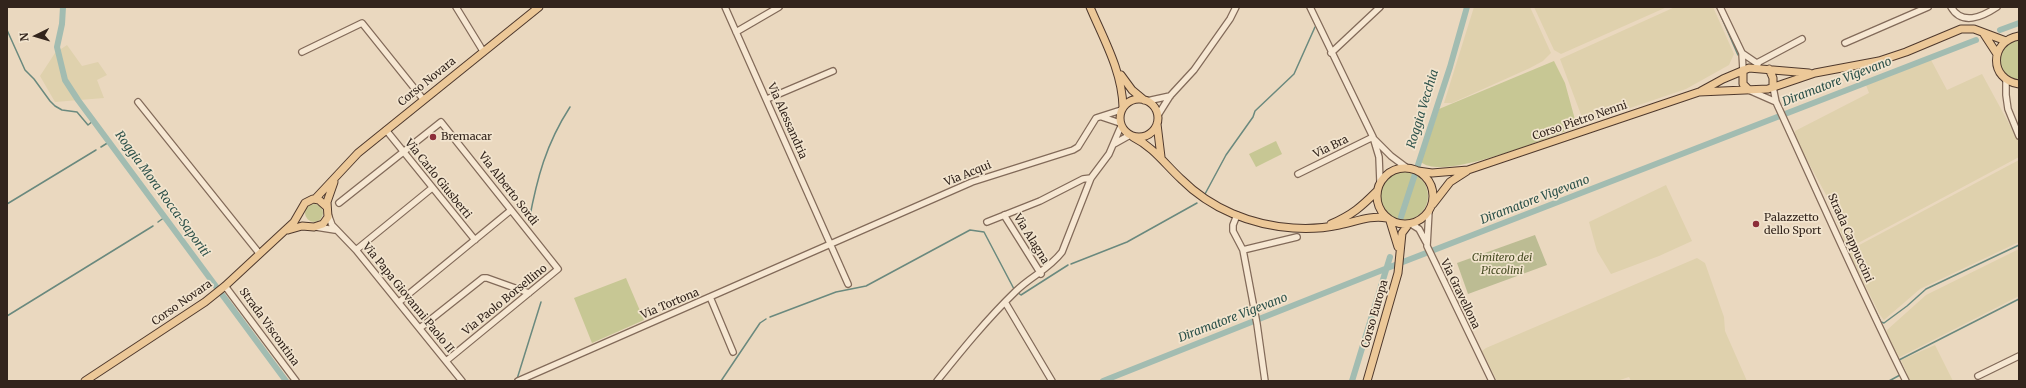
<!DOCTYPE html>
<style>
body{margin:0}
#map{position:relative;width:2026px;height:388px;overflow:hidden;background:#ead8bf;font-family:Merriweather,serif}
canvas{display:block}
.frame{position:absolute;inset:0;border:8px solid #32241c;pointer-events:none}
.north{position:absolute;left:16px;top:16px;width:40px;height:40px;-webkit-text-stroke:3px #f2e4ce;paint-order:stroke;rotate:265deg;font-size:11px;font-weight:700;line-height:16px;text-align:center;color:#32241c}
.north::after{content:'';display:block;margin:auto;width:14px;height:18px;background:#32241c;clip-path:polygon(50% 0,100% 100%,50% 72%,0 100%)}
</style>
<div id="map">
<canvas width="2026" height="388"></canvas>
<div class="frame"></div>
<div class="north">N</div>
</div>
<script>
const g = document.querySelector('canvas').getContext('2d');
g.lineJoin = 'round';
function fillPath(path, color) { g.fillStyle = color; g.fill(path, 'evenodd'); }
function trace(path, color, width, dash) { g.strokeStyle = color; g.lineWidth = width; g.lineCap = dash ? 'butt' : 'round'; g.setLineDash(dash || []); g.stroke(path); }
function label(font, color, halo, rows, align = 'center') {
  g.font = font + ' Merriweather,serif'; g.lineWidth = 3.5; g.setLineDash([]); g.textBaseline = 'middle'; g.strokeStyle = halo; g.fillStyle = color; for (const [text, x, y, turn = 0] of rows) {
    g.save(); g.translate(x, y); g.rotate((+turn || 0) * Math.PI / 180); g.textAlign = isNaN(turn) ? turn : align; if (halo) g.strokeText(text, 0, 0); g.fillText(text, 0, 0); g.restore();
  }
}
fillPath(new Path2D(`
 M1474,7H1530L1551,53L1543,61L1530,68L1452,103H1444Z
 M1534,7H1667L1561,54L1554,50Z
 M1675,7H1713L1734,54L1729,65L1686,89L1589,122L1583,120L1560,59Z
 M67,45L82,66L98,62L107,75L97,80L104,98L55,102L40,76L55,53Z
 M1931,60L1947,90L1982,74L2019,142V157L1847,249L1830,202L1795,138V131L1869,93L1866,85Z
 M2019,160V242L1920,289L1884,320L1880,315L1848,251Z
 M1666,185L1692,241L1659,256L1611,274L1597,251L1589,222Z
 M2019,249V296L1898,358L1886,335L1887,330L1926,295Z
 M1697,258L1705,263L1724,317L1725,331L1747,381H1631L1629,377L1617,381H1497L1482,351L1486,348Z
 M1935,345L1953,381H1907L1905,376L1907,374L1901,360Z`), '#dfd1ad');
fillPath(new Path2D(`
 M2019,39V80C1991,74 1994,48 2019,39Z
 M1554,61L1565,83L1577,127C1549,137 1443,182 1421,162L1439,109Z
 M1276,141L1282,154L1256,167L1249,154Z
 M1380 196a24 24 0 1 1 48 0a24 24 0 1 1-48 0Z
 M305 213a9 9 0 1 1 18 0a9 9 0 1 1-18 0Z
 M626,278L644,320L592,343L574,298Z`), '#c7c794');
fillPath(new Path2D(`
 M1535,235L1547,265L1468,294L1457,263Z`), '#bcbc93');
trace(new Path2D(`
 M1717,7L1738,55
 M7,30L25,70L34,79L50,101L55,106L62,110L77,112L88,125L93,121
 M101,147L109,142
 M1205,194L1226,155L1253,117L1255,111L1294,74L1315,27
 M7,204L96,150
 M529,221C537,178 546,144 570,107
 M158,222L165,217
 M1071,264L1127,242L1197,203
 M1859,278L1881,322L1884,323L1907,306L1926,289L2019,245
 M1017,292L1021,295L1068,265
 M7,316L153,226
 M770,317L836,292L866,286L970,230L984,232L1014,289
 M1905,373L1899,360L2019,299
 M517,379L541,302
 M721,381L760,323L766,319
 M1889,381L1900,375`), '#6a897e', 1.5);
trace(new Path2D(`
 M63,7L62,24L57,47L65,80L78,100L286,381
 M2000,30L2019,23
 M1401,217L1450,67L1467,7
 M1103,381L1390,267L1976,40
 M1352,381L1390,257`), '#a2bcb1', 6);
const minor = new Path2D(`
 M456,7L483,51
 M725,7L848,284
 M1310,7L1373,137L1379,157L1380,182
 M1720,7L1742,53L1743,70
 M1951,7C1962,26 1982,17 1997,7
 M736,32L779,7
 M1845,43L1928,7
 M302,52L362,23L423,99
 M1331,53L1380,7
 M1742,53L1758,64
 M1757,63L1802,39
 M2006,80V95L2008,109L2019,136
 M1773,87L1776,102C1819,195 1860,289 1906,381
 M1751,91L1776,102
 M767,99L833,71
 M1147,101L1170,96
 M138,102L259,253
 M1158,115L1170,96L1194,70L1230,19L1236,7
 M1102,117L1120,123
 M386,130L475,240
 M1374,139L1391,156L1407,168
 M1114,144L1130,135
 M1298,174L1373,137
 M339,203L441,122L558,269L446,361
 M1429,211L1427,246L1492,381
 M328,214L332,225L356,250L462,381
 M1004,215L1041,274
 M1237,215L1233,225V231L1243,250L1257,324L1265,381
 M987,222L1040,201L1083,179L1091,178
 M1411,224L1419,229L1426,242
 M316,227L335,230
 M356,250L432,188
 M1243,250L1297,237
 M225,286L296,381
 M710,297L733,352
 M399,302L511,210
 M1005,302L1052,381
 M420,328L483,278H487L529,293
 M1978,376L2019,356
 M518,381L972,182L1073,150L1078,147L1096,118L1121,110
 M937,381C962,350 987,319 1016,291C1031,276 1048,270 1062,252L1091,178L1109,154L1121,126`);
const major = new Path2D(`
 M1090,7C1104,40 1122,71 1123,107
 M1984,34L1997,54
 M2019,36C1989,41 1989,80 2019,84
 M1769,69L1773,78V87
 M1743,70V84L1749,90
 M1121,75L1132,90L1144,100
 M1701,91L1723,79L1749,68L1809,73
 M1120 118a19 19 0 1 1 38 0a19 19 0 1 1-38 0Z
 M1157,124L1161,157
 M1133,137C1153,147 1164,163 1181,179C1211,209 1251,225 1293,228C1308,229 1325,228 1339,225C1356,222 1369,215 1387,218
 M1377 196a28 28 0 1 1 56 0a28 28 0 1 1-56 0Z
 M1418,171L1432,173L1468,170L1699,92L1768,89L1815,73L1879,61L1906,52L1961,29H1974L2006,41
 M315,199L358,153L539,7
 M1433,204L1450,182L1467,171
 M1390,221L1398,247
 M1331,224C1352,215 1361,207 1377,191
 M288,230L302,226L314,227L323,224L328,217L327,202L334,182
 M85,381L205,302L225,286L294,222L305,203L313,199L319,200L327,207
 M1367,381L1398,273L1402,233L1408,225`);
trace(minor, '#826a59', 8);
trace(major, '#4f392d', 9);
trace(minor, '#f6e7d2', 5.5);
trace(major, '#ecc898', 7);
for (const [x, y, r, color] of [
 [433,137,4,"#8c2d39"],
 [1756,224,4,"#8c2d39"]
]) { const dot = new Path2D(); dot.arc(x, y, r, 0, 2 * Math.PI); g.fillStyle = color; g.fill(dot); trace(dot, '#f2e4ce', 1.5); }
label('11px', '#32241c', '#f2e4ce', [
 ["Corso Novara",427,82,-39],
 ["Via Alessandria",787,121,66],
 ["Corso Pietro Nenni",1580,121,-19],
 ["Via Bra",1331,147,-26],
 ["Via Acqui",968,174,-22],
 ["Via Carlo Giusberti",438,179,51],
 ["Via Alberto Sordi",508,189,52],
 ["Strada Cappuccini",1850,238,66],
 ["Via Alagna",1031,239,58],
 ["Via Gravellona",1460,294,64],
 ["Via Papa Giovanni Paolo II",408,298,51],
 ["Via Paolo Borsellino",505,300,-39],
 ["Corso Novara",182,303,-35],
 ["Via Tortona",670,304,-23],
 ["Corso Europa",1375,314,-74],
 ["Strada Viscontina",269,327,54]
]);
label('11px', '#32241c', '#f2e4ce', [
 ["Bremacar",441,137],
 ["Palazzetto",1764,218],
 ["dello Sport",1764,231]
], 'left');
label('italic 11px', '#484d24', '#f2e4ce', [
 ["Cimitero dei",1502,258],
 ["Piccolini",1502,271]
]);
label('italic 12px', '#2c514a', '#f2e4ce', [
 ["Diramatore Vigevano",1837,82,-21],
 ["Roggia Vecchia",1423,109,-73],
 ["Roggia Mora Rocca-Saporiti",162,194,54],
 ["Diramatore Vigevano",1535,200,-21],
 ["Diramatore Vigevano",1233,318,-21]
]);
</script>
